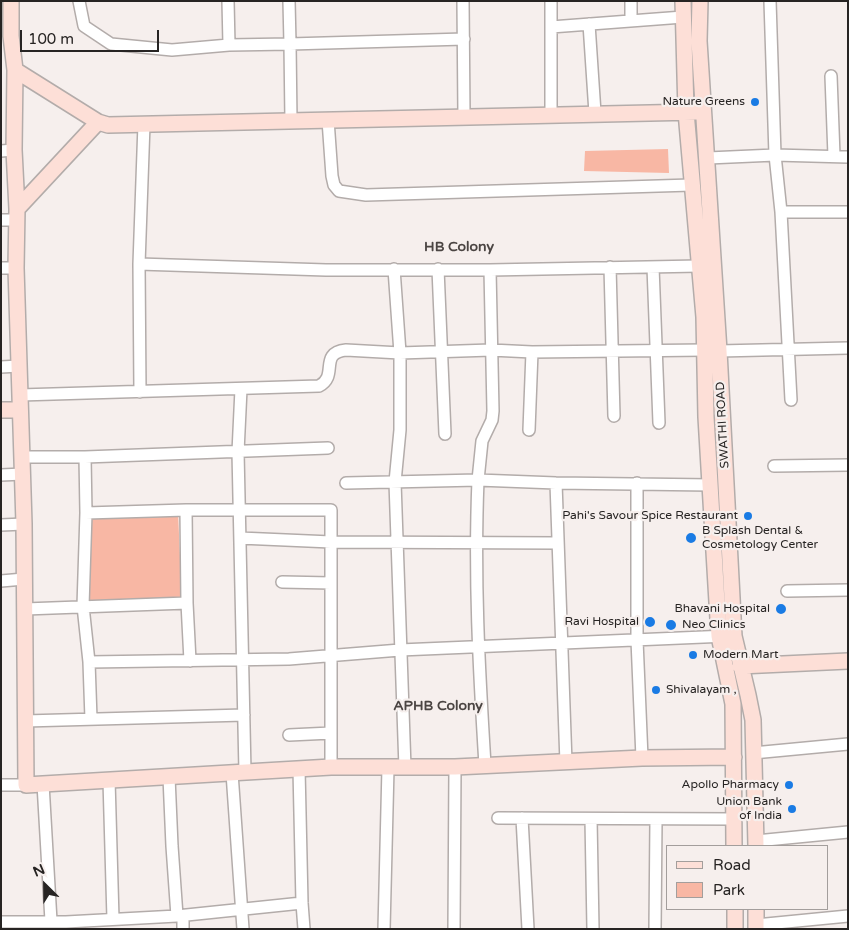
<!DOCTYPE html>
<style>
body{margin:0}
#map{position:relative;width:849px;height:930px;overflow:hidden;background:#f6efed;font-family:"Varela Round",sans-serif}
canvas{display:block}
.frame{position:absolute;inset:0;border:2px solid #272423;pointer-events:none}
.legend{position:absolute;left:666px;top:845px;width:162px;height:65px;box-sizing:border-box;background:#f6efed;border:1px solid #a39e9c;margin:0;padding:6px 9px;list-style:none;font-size:15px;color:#272423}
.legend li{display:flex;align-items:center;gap:10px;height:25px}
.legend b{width:25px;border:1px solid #a39e9c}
.north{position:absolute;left:20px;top:860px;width:50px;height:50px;-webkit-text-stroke:4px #f6efed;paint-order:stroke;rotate:337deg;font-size:14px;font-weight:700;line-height:20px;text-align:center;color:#272423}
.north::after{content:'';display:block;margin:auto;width:18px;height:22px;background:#272423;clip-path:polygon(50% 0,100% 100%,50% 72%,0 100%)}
.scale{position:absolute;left:20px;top:30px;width:139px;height:22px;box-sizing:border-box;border:2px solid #272423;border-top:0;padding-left:6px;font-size:15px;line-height:18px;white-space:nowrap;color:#272423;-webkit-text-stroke:4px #f6efed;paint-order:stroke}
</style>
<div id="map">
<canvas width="849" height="930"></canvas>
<div class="frame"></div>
<ul class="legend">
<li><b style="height:6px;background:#fddfd7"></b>Road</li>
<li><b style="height:14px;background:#f8b7a4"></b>Park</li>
</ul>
<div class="north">N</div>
<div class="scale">100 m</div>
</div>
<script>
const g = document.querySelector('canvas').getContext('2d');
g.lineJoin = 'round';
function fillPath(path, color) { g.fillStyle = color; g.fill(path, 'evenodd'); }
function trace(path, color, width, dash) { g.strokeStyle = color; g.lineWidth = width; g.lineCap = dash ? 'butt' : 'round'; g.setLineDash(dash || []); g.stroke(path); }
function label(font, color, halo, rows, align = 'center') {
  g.font = font + ' "Varela Round",sans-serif'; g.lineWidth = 4.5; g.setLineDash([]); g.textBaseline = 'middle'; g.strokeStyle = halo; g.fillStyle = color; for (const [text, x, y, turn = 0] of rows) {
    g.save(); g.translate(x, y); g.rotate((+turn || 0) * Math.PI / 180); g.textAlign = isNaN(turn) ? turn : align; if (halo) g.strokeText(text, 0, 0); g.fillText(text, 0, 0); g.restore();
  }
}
fillPath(new Path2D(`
 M668,149L669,173L584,171L585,151Z
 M178,513L182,598L87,601L90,515Z`), '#f8b7a4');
const street = new Path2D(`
 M79,1L84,26L111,44L172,50L229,45L290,44L291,121
 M228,1L229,45
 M289,1L290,44L464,39
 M463,1L464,116
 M551,1V114
 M770,1L775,155L781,212L791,400
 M631,21V1
 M589,24L595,113
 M551,27L683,17
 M831,76L834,156
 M328,120L332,176L334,185L339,191L366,195L691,185
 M1,151L14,150
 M708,158L775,155L848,157
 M781,212H848
 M1,220H17
 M139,264L326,270H490L699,266
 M610,267L614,416
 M653,267L659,423
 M1,268H16
 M394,269L400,353V430L395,482L405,768
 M438,269L445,434
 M719,351L848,348
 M1,367L19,366
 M241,389L238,452L245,772
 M140,392L139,264L144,124
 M20,395L319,386C339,376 318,353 346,350L400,353L491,350L532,352L705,350
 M529,430L532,352
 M22,457H85L328,448
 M85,457L86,513L83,606L89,662
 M774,466L848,465
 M1,475L23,474
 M346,483L478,480L482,441L492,420L493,411L490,270
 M556,483L566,763
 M637,483V640L642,758
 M86,513L186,510H331V767
 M1,525L24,524
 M240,538L331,542L558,543
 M1,581L24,579
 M282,582L331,583
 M787,591L848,590
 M187,603L190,661
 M25,609L187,603L186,510
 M91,719L89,662L289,659L400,650L727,636
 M25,721L244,715
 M289,735L331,733
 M753,753L848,744
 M485,765C479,669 474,577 478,480L556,483L711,485
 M299,769L302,903L304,929
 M232,773L243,929
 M169,777L172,846L177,916
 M109,780L113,919
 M43,784L51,921
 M1,785H26
 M498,818L734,819
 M522,818L528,929
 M591,819L593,929
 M756,841L848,832
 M183,916V929
 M1,922H66L177,916L302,903
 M756,925L848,916
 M384,929L388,768
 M454,929L455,767
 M655,929L656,820`);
const secondary = new Path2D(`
 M11,1V36L15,70L14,150L17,209L16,268L24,524L26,785L331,767H455L642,758L734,757
 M683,1L686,112L704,317L706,417L719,636L733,704L734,846
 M700,1L699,41L719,351L734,636L748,695L753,720L756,846
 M15,70L98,122L108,125L695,112
 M17,209L98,122
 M1,410H20
 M740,666L848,661
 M735,909V929
 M756,929V909`);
trace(street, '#b3acaa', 14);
trace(secondary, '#b3acaa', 18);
trace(street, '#fff', 11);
trace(secondary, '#fddfd7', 15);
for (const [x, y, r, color] of [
 [755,102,5,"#1a7be4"],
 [748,516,5,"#1a7be4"],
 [691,538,6,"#1a7be4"],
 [781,609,6,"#1a7be4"],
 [650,622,6,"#1a7be4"],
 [671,625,6,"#1a7be4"],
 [693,655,5,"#1a7be4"],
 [656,690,5,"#1a7be4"],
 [789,785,5,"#1a7be4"],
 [792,809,5,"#1a7be4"]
]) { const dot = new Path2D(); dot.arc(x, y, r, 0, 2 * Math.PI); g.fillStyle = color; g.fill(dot); trace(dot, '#f6efed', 2); }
label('12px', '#272423', '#f6efed', [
 ["Nature Greens",745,102],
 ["Pahi's Savour Spice Restaurant",738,516],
 ["B Splash Dental &",702,531,"left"],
 ["Cosmetology Center",702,545,"left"],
 ["Bhavani Hospital",770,609],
 ["Ravi Hospital",639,622],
 ["Neo Clinics",682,625,"left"],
 ["Modern Mart",703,655,"left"],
 ["Shivalayam ,",666,690,"left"],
 ["Apollo Pharmacy",779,785],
 ["Union Bank",782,802],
 ["of India",782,816]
], 'right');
label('12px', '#272423', '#f6efed', [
 ["SWATHI ROAD",723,425,-93]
]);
label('bold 14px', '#4b4543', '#f6efed', [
 ["HB Colony",459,247],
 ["APHB Colony",438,706]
]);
</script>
